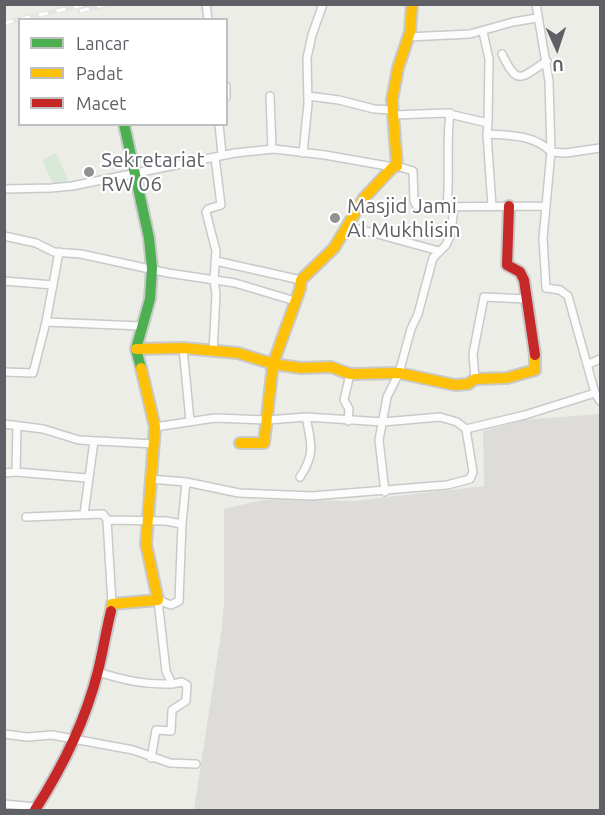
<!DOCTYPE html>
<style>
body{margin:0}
#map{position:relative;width:605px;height:815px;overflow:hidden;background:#edede8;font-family:Ubuntu,sans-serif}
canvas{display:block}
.frame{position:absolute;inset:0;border:6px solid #5e6065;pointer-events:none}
.legend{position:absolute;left:18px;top:18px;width:210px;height:108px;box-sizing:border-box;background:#fff;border:2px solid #bfbfc1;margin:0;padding:8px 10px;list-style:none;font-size:18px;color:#5e6065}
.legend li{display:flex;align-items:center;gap:12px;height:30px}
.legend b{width:30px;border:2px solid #bfbfc1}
.north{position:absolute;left:527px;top:18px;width:60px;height:60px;-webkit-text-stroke:4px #fff;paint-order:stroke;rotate:177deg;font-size:16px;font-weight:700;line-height:24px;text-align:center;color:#5e6065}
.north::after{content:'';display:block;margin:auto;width:21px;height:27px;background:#5e6065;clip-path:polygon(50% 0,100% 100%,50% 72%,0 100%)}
</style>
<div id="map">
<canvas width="605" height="815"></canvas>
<div class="frame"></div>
<ul class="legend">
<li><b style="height:8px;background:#4caf50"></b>Lancar</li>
<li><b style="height:8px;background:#ffc107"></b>Padat</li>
<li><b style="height:8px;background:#c62828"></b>Macet</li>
</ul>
<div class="north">U</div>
</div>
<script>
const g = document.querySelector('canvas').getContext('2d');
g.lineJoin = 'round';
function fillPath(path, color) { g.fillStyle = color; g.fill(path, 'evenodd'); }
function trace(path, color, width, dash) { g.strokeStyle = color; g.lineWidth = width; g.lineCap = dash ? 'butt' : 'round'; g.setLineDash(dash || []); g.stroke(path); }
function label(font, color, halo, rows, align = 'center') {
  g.font = font + ' Ubuntu,sans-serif'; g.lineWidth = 4.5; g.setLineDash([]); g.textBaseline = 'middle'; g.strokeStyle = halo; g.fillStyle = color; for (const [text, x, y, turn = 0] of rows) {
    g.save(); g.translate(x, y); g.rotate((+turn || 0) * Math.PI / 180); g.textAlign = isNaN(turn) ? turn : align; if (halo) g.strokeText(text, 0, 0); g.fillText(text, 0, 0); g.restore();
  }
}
fillPath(new Path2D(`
 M600,414V810H194L222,627L224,603V509L262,500L354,501L484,486L483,431L523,420Z`), '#dddcd8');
fillPath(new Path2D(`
 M56,153L68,180L54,186L42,160Z`), '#d8e8d7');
const street = new Path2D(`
 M206,4L208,20
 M536,4L549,81L551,152L543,238L546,288L560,290L568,296L595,393
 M483,32L489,59L488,123
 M408,37L470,34L513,22L537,18
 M502,54C518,87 520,78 547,61
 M226,86V97
 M270,96L272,149
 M308,96L339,100L374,109L393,110
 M394,115L445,113L488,123L487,134C509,135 535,135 551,152L566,153L600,148
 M219,124L222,155
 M487,134L492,206
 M303,153L308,104L307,58L312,35L323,4
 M397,166L413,171L414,201L416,205L422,207L546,206
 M4,189L51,188L72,186L235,153L274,149L325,155L393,167
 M447,206C450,175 446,144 450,113
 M348,226L439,251
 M4,236L36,243L54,252L81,254L168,273L235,283L295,301
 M216,261L301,280
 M4,281L53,285
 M46,322L141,326
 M183,348L190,421
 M213,352L216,294L214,280L216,251L206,212L208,209L221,205L215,157
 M589,364L600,359
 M4,372L33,373L46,322L59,252
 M475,379L473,354L484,297L526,299
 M348,421L349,409L344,400L350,374
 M4,424L43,429L79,440L154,444
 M155,427L215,418L267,420L306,417L383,422L440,417L457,422L466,429
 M16,472L87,478
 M4,473L16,472L17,426
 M300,477C316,453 311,443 306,417
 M150,479L186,482L239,493L312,496L447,485L470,479L473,472L466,429L525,415L595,393L600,401
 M385,492L379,440L387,397L399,373L411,329L418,314L433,258L446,245L451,234L454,206
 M84,514L94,441
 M26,517L103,514L107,520L166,521L182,524L186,482
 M107,520L112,604
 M98,672C123,680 145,685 172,684
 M4,734L27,737L52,735L133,750L170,763L196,764
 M151,758L156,730L171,731L172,710L186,701L187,685L182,682L172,684L166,671L158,600L171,605L179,601L182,524
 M4,804L36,807`);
const fast = new Path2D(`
 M124,124L149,238L152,268L150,299L136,349L141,368`);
const slow = new Path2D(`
 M136,349L183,348L238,353L273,364L301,368L331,367L350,374L399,373L455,385L468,384L475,379L507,378L535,370V355
 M240,443H264L273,364L300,289L301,280L334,248L364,198L393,167L397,166L392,100L398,68L410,32L412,4
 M111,611L112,604L158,600L146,544L155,427L141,368`);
const jam = new Path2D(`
 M509,206L507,265L520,272L524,280L535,355
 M35,810C62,768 86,719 98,671C103,651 106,631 111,611`);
trace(street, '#c9c9c9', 10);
trace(fast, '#c8c9c9', 14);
trace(slow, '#c8c9c9', 14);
trace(jam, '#c8c9c9', 14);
trace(street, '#fcfcfc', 7);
trace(fast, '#4caf50', 10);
trace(slow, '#ffc107', 10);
trace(jam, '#c62828', 10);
const rail = new Path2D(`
 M80,11L108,4
 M4,23L87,4`);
trace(rail, '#e4e4e3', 5);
trace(rail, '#fff', 3, [9]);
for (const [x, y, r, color] of [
 [89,172,6,"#909193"],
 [335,218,6,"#909193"]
]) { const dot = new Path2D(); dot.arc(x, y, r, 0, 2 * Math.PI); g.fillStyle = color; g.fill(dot); trace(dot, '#fff', 2); }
label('21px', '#5e6065', '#fff', [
 ["Sekretariat",101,160],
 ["RW 06",101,184],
 ["Masjid Jami",347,206],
 ["Al Mukhlisin",347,230]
], 'left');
</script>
